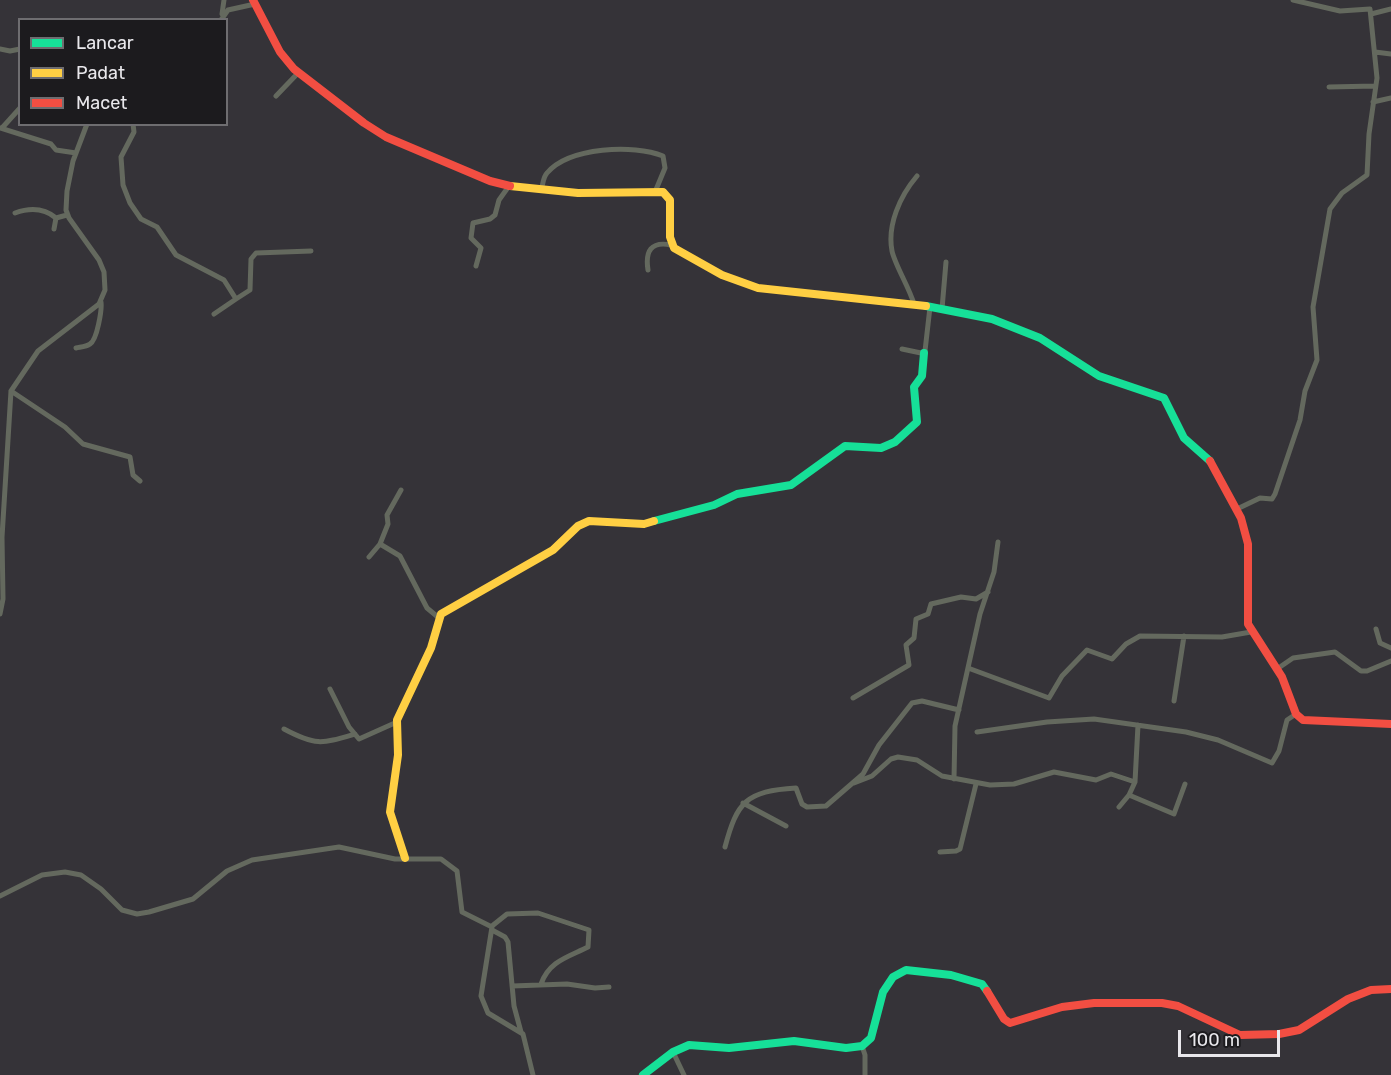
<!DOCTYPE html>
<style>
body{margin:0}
#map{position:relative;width:1391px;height:1075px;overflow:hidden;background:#353338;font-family:Rubik,sans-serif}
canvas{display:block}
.legend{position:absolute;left:18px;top:18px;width:210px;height:108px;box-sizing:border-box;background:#1c1b1e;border:2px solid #6e6d70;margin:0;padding:8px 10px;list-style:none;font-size:18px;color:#e9e8ec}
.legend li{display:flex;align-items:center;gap:12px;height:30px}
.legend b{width:30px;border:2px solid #6e6d70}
.scale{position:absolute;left:1178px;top:1030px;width:102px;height:27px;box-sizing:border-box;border:3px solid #e9e8ec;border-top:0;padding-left:8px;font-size:18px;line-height:21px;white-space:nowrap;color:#e9e8ec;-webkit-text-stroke:4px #1c1b1e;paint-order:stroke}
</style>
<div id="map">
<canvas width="1391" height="1075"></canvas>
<ul class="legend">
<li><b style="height:8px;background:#16e098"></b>Lancar</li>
<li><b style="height:8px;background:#ffcf43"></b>Padat</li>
<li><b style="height:8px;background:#f24e42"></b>Macet</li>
</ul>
<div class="scale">100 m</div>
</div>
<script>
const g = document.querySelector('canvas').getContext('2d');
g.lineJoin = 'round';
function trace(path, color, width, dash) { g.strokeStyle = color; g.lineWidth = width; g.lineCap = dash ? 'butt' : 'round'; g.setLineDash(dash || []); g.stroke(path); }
trace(new Path2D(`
 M222,14L224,0
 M1371,14L1391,9
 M221,20L228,10L255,4
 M0,49L10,51L20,49
 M1375,52L1391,54
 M1329,87L1375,86
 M276,96L299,72
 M1373,102L1391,98
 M133,124L134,132L121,157L123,185L130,203L141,219L157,227L176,255L224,280L236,299L250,290L251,259L256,253L311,251
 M0,128L51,144L56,150L76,153
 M2,128L20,108
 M541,190C543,185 543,177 547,173C569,147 634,144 663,156L665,168L655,192
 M15,213C29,208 44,208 56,218
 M54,229L56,218L67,215
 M476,266L481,248L471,238L473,223L490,219L495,215L499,200L509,186
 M648,270C645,251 651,241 671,245
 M914,304C909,287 895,265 892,251C887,225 900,196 917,176
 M942,309L946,262
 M214,314L236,299
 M76,348C80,347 86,347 90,344C97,340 102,310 101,302
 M902,349L921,353L925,351L930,307
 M11,391L65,427L83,444L130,457L133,475L140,481
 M401,490L387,515L388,524L380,544L400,556L427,608L439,618
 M1237,509L1260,498L1272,499L1275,494L1300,420L1305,391L1317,360L1313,307L1330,209L1342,193L1367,175L1369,134L1377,78L1370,9L1340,11L1293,0
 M369,557L380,544
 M0,614L3,599L2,537L11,391L38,351L99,304L105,290L104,272L99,260L69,218L66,210L67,191L73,161L87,124
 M1376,629L1380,643L1391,648
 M968,668L1049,698L1062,676L1087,650L1112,659L1126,644L1140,636L1222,637L1251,632
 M1277,669L1293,658L1335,652L1361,671H1367L1391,661
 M330,689L349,727L359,739L397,722
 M853,698L909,665L906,645L914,638L916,619L928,614L931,604L961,597L976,599L988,592
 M1174,701L1184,636
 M284,729C316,746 321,744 355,734
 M977,732L1047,722L1094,719L1186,732L1218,740L1272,763L1279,751L1287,720L1296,714
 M954,779L955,726L980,614L994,572L998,542
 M854,783L872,776L891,759L898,757L917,760L942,776L990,785L1014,784L1054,772L1096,780L1111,774L1135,782
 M1129,795L1174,814L1185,784
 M743,803L786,826
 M1119,807L1129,795L1135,782L1138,725
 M725,847C737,802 746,791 796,788L802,804L807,807L826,806L863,774L879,745L912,703L922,701L959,710
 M940,852L956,851L960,849L976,784
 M0,896L42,875L65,872L81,875L101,889L122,910L137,914L149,912L193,899L227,871L252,860L339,847L395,859H441L457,871L462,912L492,927L481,996L488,1013L523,1034L533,1075
 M492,926L507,914L538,913L589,930L588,947C568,957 549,961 541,984
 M492,930L505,937L508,942L514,1006L521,1032
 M512,986L567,984L595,988L609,987
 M862,1046L865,1055V1075
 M673,1052L684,1075`), '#64695e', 5);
trace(new Path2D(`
 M926,306L992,319L1040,338L1099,376L1164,398L1184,438L1210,461
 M654,521L714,505L737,494L791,485L845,446L881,448L895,442L917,422L914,387L922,376L924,353
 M643,1075L673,1052L689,1045L729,1048L794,1041L846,1048L862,1046L871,1038L883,992L893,977L906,970L951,975L982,984L987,991`), '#16e098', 8);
trace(new Path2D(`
 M510,186L578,193L663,192L670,200V237L674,248L722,275L758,288L926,306
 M405,858L390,812L398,755L397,720L431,648L441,614L553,550L578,526L589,521L644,524L654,521`), '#ffcf43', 8);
trace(new Path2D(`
 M253,0L280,52L294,69L364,123L386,137L490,181L510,186
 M1210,461L1241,518L1248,544V624L1282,677L1296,714L1303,720L1391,724
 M987,991L1004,1019L1010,1023L1062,1007L1094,1003H1162L1178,1006L1240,1035L1279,1034L1299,1030L1348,999L1371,990L1391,989`), '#f24e42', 8);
</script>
